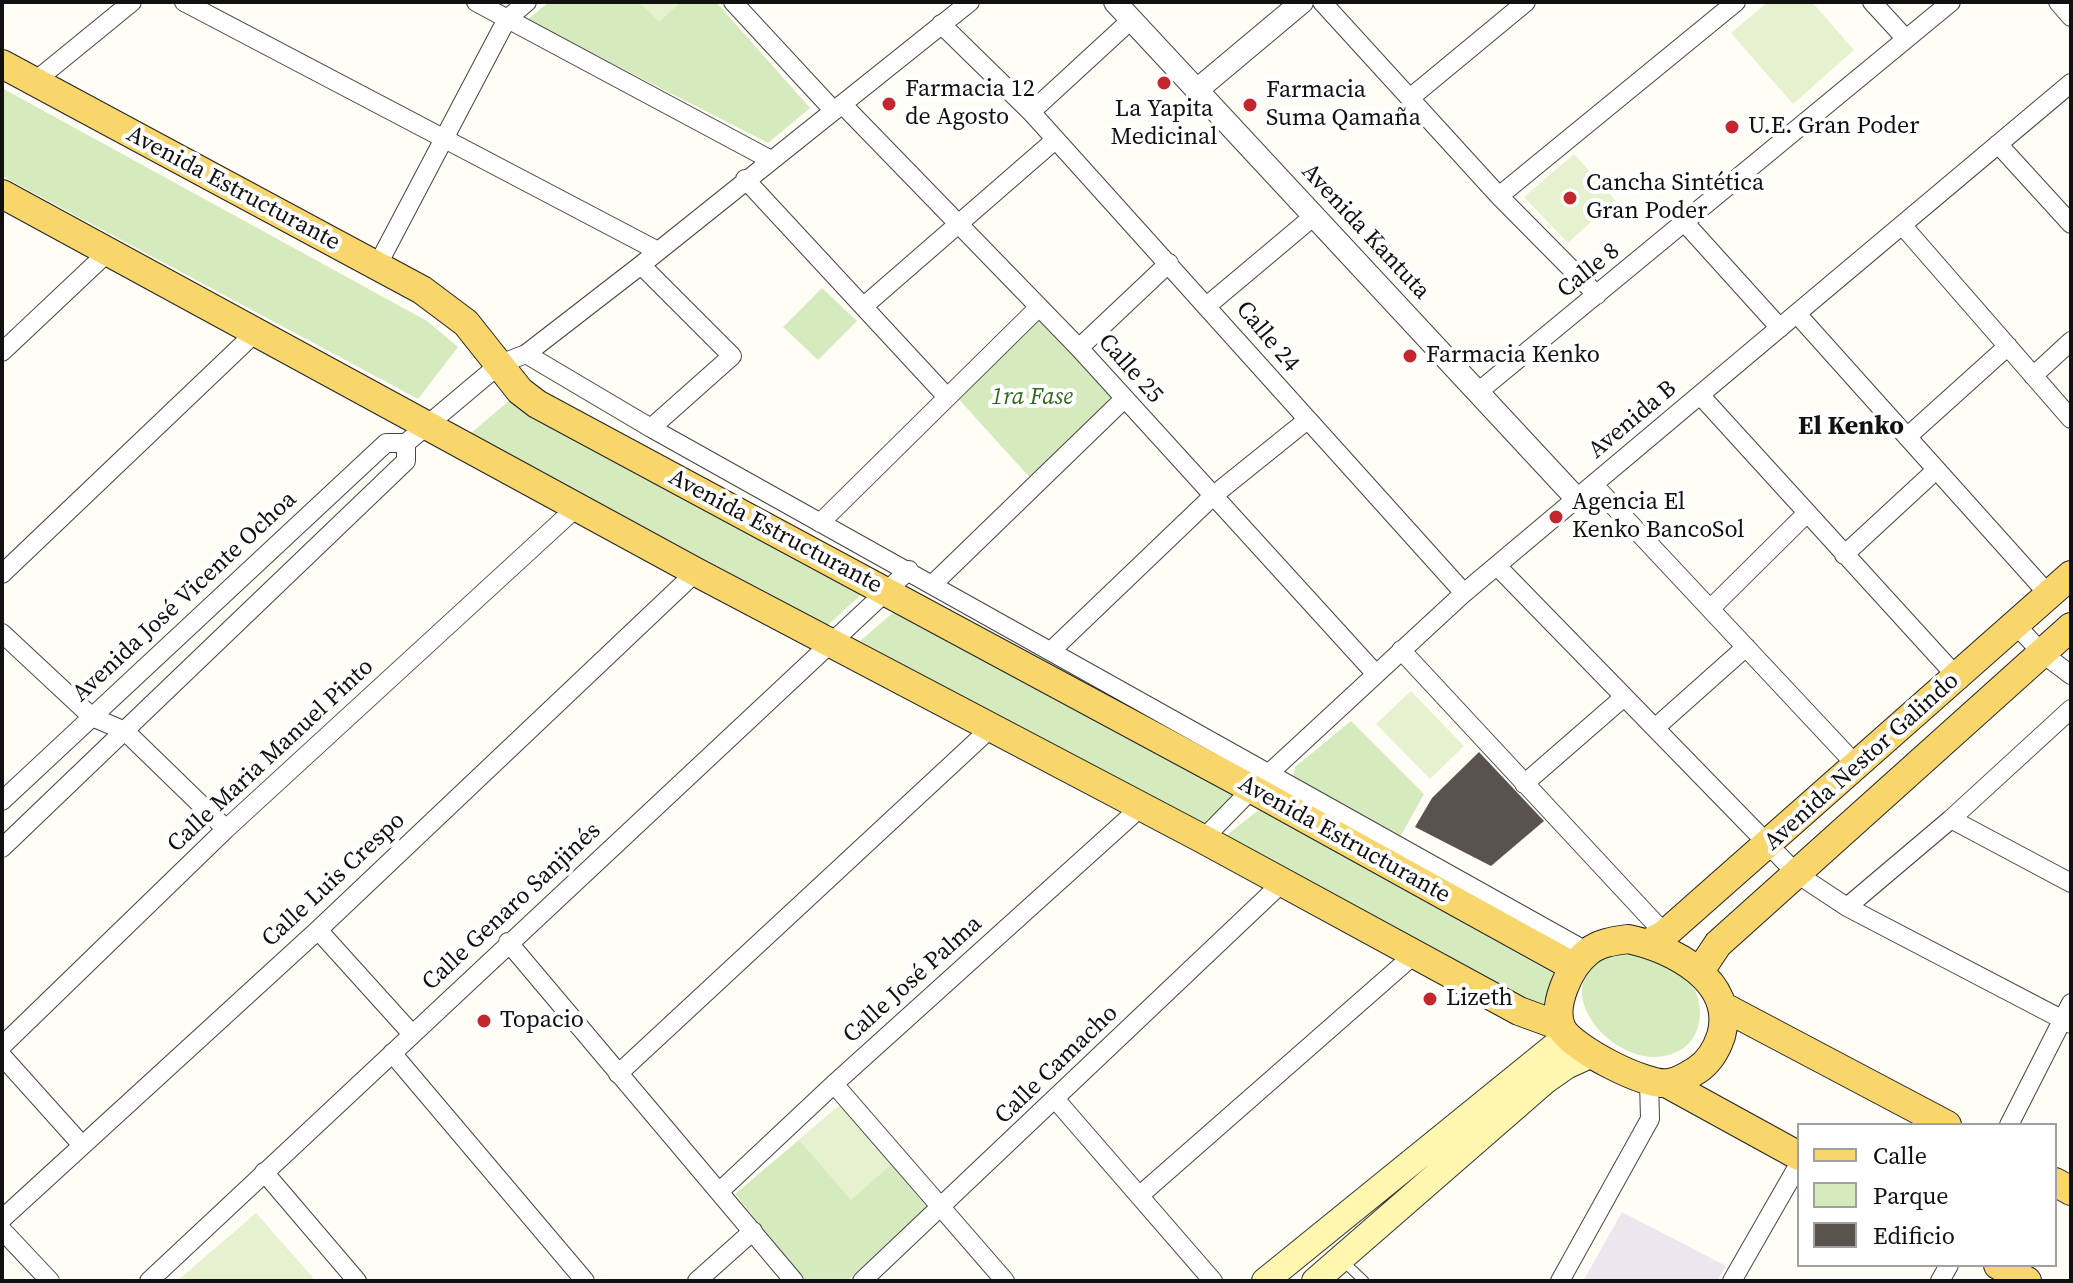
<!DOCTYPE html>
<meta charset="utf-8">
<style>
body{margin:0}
#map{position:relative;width:2073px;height:1283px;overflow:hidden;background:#fffdf5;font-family:"Source Serif 4",serif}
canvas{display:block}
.frame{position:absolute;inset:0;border:4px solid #111;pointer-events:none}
.legend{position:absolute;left:1797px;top:1123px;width:260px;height:144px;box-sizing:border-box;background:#fff;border:2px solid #a0a0a0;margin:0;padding:10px 14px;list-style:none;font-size:24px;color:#111}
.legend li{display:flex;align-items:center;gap:16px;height:40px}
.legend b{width:40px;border:2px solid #a0a0a0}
</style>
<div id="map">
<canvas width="2073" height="1283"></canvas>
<div class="frame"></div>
<ul class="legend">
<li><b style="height:10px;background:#f9d66b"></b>Calle</li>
<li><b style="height:22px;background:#d5ebbd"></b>Parque</li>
<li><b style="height:22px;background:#5a524d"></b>Edificio</li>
</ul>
</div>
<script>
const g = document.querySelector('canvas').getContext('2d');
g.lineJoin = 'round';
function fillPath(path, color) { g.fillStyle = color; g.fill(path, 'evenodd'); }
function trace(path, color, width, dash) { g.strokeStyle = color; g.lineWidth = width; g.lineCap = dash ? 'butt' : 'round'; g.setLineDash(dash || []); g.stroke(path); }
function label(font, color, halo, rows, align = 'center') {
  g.font = font + ' "Source Serif 4",serif'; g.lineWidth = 8; g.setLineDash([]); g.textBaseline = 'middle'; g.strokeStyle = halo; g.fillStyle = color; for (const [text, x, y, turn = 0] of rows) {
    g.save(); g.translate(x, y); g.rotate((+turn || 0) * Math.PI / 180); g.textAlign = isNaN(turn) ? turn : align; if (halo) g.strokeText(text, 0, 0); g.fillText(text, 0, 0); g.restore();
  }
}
fillPath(new Path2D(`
 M1622,1212L1726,1266L1717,1281H1583Z`), '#eee6ef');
fillPath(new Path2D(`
 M549,2H716L810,108L768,143L527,20Z
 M2,88L427,321L458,347L418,399L2,176Z
 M822,288L857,321L818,360L783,327Z
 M1035,318L1113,395L1032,480L955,395Z
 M511,399L863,593L828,625L470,434Z
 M896,610L1234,795L1203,824L860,641Z
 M1351,721L1424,794L1399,839L1298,784L1293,777L1295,767Z
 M1260,809L1556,975L1552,1012L1223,838Z
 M1626,953C1643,953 1669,963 1682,974C1708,995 1707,1042 1672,1054C1610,1076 1531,969 1626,953Z
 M840,1105L927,1207L847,1281H806L735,1194Z`), '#d5ebbd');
fillPath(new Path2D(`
 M639,2H681L659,22Z
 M1768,2H1812L1854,50L1793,104L1731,33Z
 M1574,154L1615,200L1568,243L1524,197Z
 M1411,691L1464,746L1430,779L1376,724Z
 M840,1105L891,1165L851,1200L799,1140Z
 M256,1213L316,1281H177Z`), '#e6f2cf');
fillPath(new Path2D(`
 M1479,752L1544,821L1491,866L1415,827L1432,798Z`), '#5a524d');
const service = new Path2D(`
 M1343,1261L1364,1281`);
const minor = new Path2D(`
 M184,2L658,251
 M476,2L771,160
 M733,2L834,111
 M1322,2L1499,196L1597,295
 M1872,2L1906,39
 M2058,2L2071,17
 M941,24L1031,112L1131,20
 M34,82L132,2
 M1410,98L1526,2
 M842,104L1079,348L1375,673
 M1031,112L1464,593
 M1998,144L2071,224
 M745,179L947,397
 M1499,196L1736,2
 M1686,224L1780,328
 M1902,225L2071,419
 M641,265L732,356L651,428
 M377,266L507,19L527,2
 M1208,305L1314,216
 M864,306L1055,140
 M1797,314L2049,595
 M1079,348L1169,263
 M2,352L107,253
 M526,354L651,428L1588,952
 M2033,376L2071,341
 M1478,392L1951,2
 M1700,395L1957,677
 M1907,437L2008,346
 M1594,485L1858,767
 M820,523L1039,307
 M1844,555L1936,470
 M1497,566L1797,874L1847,907L2071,1024
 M2,574L256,332
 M934,583L1124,399
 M1710,609L1807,513
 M2016,625L2042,653L2071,675
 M2,633L92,717L125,731L226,829
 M1052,650L1214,495L1306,421
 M1401,650L1665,934
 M1655,728L1746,647
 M1524,784L1624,697
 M2,801L386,443H406
 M1951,819L2071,883
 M1203,839L1252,789L1464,593L2071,83
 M2,848L406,461V443L500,364L526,354L641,265L970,2
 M1847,907L1951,819L2071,709
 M318,930L412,1034
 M508,942L794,1281
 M2,1046L226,829L578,506
 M392,1053L585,1281
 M2,1056L81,1144
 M618,1074L992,727
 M834,1084L1005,1281
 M1056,1100L1213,1281
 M2009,1125L2071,1003
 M264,1172L357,1281
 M720,1191L834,1084L1141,807
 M1139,1196L1416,953
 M2,1219L318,930L696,572
 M2,1230L50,1281
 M149,1281L909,570
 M697,1281L753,1231
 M862,1281L1283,882
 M1560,1281L1650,1119L1649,1081
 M1732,1281L1799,1164
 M1940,1281L1949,1265`);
const tertiary = new Path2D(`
 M1115,2L1577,499
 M1197,90L1302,2`);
const secondary = new Path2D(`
 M1265,1281L1567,1036
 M1315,1281L1546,1080L1566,1066L1592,1054`);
const primary = new Path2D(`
 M2,64L422,290L466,323L520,391L537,404L1252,789L1574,967
 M2,194L696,572L1203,839L1519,1011L1560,1026
 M1628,939C1672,948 1737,981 1721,1036C1716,1051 1709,1062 1697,1070C1689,1075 1678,1082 1669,1083C1647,1087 1573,1049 1562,1029C1551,1007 1569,967 1588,952C1599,943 1613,941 1628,939Z
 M1648,943L1665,934L2071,575
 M1700,971L1718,944L2071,627
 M1722,1006L1947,1125
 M1668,1084L1799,1156
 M2055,1182L2071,1191
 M1998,1265L2027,1281`);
trace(service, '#444', 11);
trace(minor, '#444', 20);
trace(tertiary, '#444', 24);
trace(secondary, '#333', 28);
trace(primary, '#222', 30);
trace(service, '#fff', 9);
trace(minor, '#fff', 18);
trace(tertiary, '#fff', 22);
trace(secondary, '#fff6b0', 26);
trace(primary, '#f9d66b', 28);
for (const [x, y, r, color] of [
 [1164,83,8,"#c4262e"],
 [889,104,8,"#c4262e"],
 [1250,105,8,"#c4262e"],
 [1732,127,8,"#c4262e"],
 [1570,198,8,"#c4262e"],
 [1410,356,8,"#c4262e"],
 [1556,517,8,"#c4262e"],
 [1430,999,8,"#c4262e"],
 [484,1021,8,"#c4262e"]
]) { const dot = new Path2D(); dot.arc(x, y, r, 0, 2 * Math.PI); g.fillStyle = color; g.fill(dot); trace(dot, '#fff', 3); }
label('24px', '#111', '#fff', [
 ["Farmacia 12",905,90],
 ["de Agosto",905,118],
 ["Farmacia",1266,91],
 ["Suma Qamaña",1266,119],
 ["La Yapita",1164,110,"center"],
 ["Medicinal",1164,138,"center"],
 ["U.E. Gran Poder",1748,127],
 ["Cancha Sintética",1586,184],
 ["Gran Poder",1586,212],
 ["Farmacia Kenko",1426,356],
 ["Agencia El",1572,503],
 ["Kenko BancoSol",1572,531],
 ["Lizeth",1446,999],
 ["Topacio",500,1021]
], 'left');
label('24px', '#111', '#fff', [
 ["Avenida Estructurante",233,189,28],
 ["Avenida Kantuta",1365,232,47],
 ["Calle 8",1589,271,-39],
 ["Calle 24",1267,337,50],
 ["Calle 25",1130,369,48],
 ["Avenida B",1633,420,-40],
 ["Avenida Estructurante",775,532,28],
 ["Avenida José Vicente Ochoa",185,597,-43],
 ["Calle Maria Manuel Pinto",271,756,-43],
 ["Avenida Nestor Galindo",1862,762,-42],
 ["Avenida Estructurante",1344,840,29],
 ["Calle Luis Crespo",334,880,-43],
 ["Calle Genaro Sanjinés",512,907,-43],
 ["Calle José Palma",913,980,-42],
 ["Calle Camacho",1057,1065,-44]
]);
label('italic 24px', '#2f6b1f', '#fff', [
 ["1ra Fase",1032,398]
]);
label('bold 26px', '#111', '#fff', [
 ["El Kenko",1851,427]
]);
</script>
